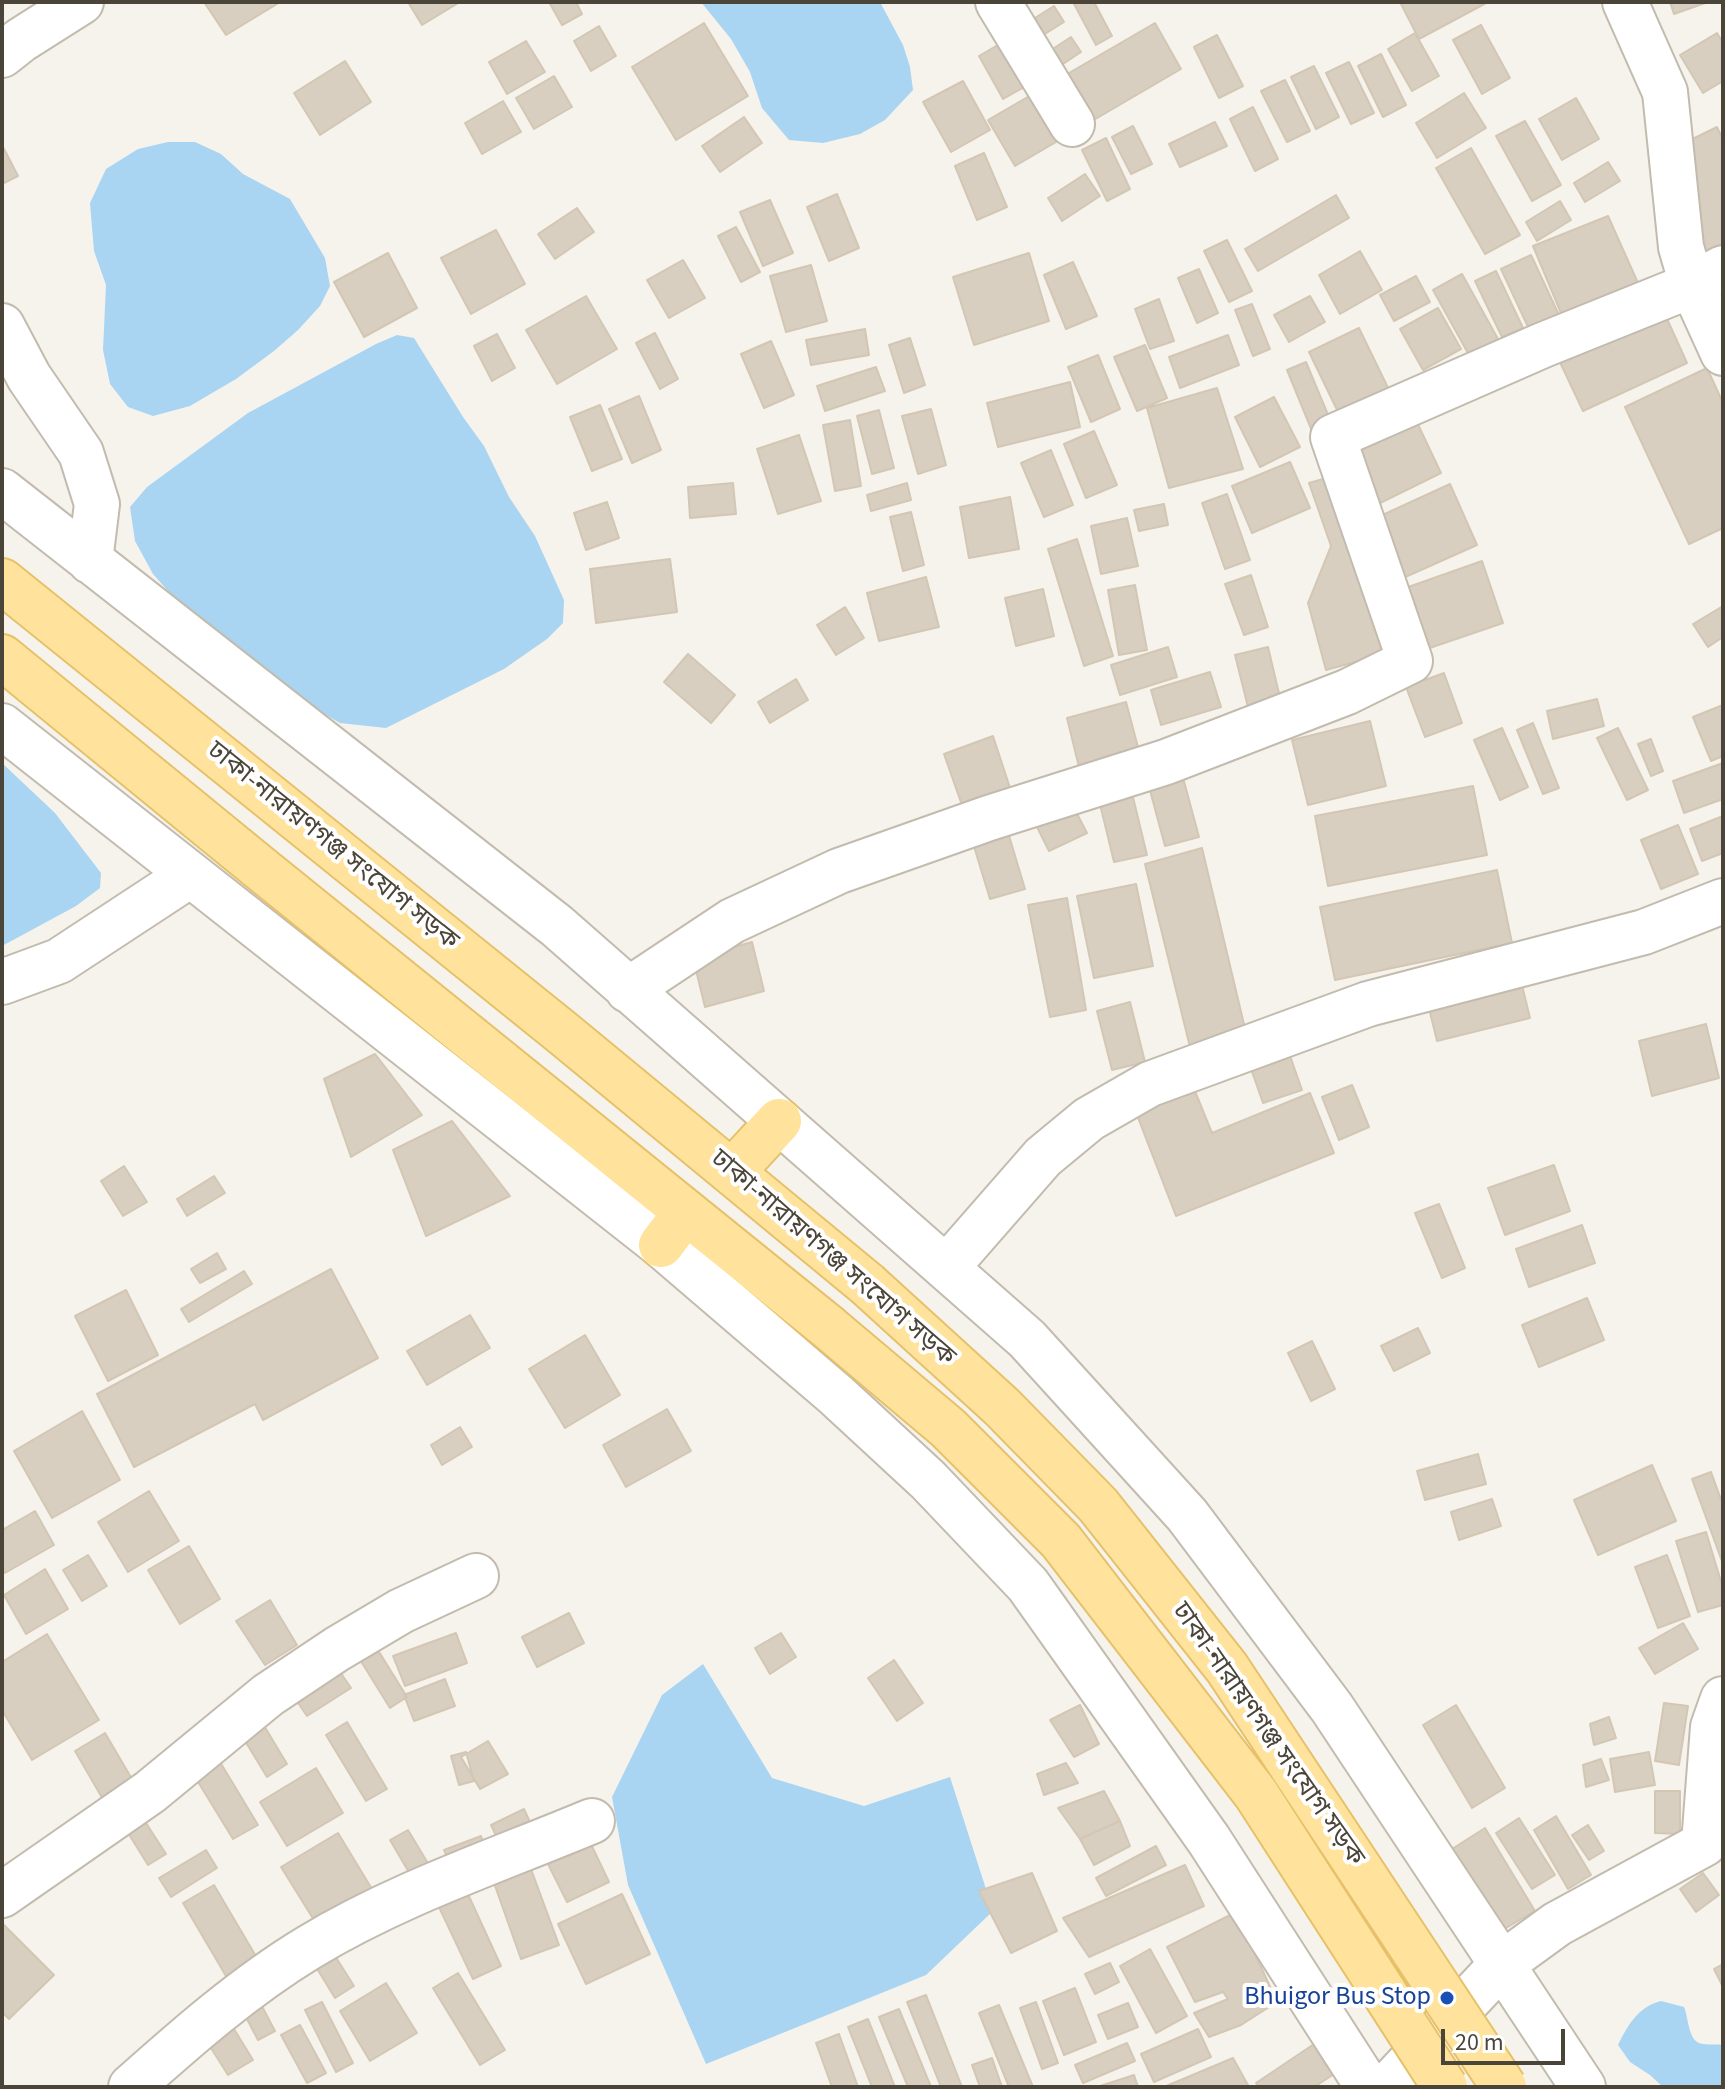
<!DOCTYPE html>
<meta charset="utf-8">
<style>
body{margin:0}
#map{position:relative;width:1725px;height:2089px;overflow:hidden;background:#f6f3ec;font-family:"Source Sans 3",sans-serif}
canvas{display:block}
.frame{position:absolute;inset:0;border:4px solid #4b4439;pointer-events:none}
.scale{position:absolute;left:1441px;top:2029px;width:124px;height:36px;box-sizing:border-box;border:4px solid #4b4439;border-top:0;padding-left:10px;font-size:24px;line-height:28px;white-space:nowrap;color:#4b4439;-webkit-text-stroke:6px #fff;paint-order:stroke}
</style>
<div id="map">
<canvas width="1725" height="2089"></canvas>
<div class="frame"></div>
<div class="scale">20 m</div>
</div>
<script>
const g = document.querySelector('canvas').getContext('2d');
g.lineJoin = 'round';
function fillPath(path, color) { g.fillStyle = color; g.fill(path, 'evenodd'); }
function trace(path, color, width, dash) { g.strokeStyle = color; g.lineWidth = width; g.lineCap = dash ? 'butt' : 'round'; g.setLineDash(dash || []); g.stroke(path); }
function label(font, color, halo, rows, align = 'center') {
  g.font = font + ' "Source Sans 3","Noto Sans Bengali",sans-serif'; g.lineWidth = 8; g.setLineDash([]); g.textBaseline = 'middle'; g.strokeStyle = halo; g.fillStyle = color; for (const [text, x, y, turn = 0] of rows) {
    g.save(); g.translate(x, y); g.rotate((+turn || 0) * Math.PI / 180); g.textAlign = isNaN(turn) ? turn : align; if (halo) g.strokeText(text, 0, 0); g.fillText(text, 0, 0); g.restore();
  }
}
fillPath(new Path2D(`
 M701,2H880L903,45L910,67L913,90L885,120L860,134L823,143L789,140L762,108L750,72L731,39Z
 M168,142H195L221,154L243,174L290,199L325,258L330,286L320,306L298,330L274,351L236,379L190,406L153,416L128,407L110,384L103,350L106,285L94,251L90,203L106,169L138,149Z
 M397,335L414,338L463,417L484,446L509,497L535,536L564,600L563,623L547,639L504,669L386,728L340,723L282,689L192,618L153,574L135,541L130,507L147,487L248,413L376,344Z
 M2,763L55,813L101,873L100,888L76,906L2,946Z
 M703,1664L772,1778L864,1806L950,1777L993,1911L926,1975L706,2064L628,1885L612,1797L662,1695Z
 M1661,2001L1684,2007C1689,2019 1688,2043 1703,2044C1710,2045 1716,2044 1723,2045V2087H1663L1650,2075L1630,2062L1618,2045C1628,2025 1638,2007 1661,2001Z`), '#a9d4f2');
const building = new Path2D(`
 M204,2H275L277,4L226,35Z
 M408,2H460L422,25Z
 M549,2H576L582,14L562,25Z
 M1073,2H1094L1112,36L1096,45Z
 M1400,2H1488L1419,39Z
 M1670,2H1708L1674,14Z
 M1054,6L1064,22L1040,37L1030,21Z
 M704,23L748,96L676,140L632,67Z
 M1155,23L1181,69L1015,166L988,120Z
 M1481,25L1510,78L1482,94L1453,40Z
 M599,26L616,56L591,71L574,41Z
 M1415,33L1439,76L1412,91L1388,49Z
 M1717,33L1723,43V81L1703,93L1680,55Z
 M1217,35L1243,86L1219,98L1194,47Z
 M1071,37L1081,52L1057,68L1048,52Z
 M526,41L545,72L507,94L489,62Z
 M1003,42L1028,85L1003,99L979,56Z
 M1381,54L1406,105L1383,117L1358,66Z
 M345,61L371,102L320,135L294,93Z
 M1349,62L1374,113L1351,124L1326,73Z
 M1314,66L1339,117L1316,129L1291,77Z
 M554,76L572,107L534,129L516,98Z
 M1285,80L1310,131L1287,142L1261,91Z
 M963,81L990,130L951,152L923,102Z
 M1464,93L1486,128L1437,158L1416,123Z
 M1576,98L1599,139L1562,160L1539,119Z
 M503,101L521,132L482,154L465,123Z
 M1253,107L1278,159L1255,171L1230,119Z
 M744,117L762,143L720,172L702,146Z
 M1525,121L1561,185L1532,201L1496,136Z
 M1215,122L1227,146L1180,167L1169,144Z
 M1133,126L1152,164L1131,174L1112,137Z
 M1717,127L1723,140V247L1698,261L1674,148Z
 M1106,138L1130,189L1107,201L1082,150Z
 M2,145L18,176L2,184Z
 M1471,148L1520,235L1485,254L1436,168Z
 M984,153L1007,207L977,220L955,166Z
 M1608,162L1620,181L1585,202L1574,183Z
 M1085,174L1100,196L1062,221L1048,198Z
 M837,194L859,248L829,261L807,207Z
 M1336,195L1349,218L1258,271L1245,249Z
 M770,200L793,253L763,266L740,212Z
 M1560,201L1571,220L1537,241L1526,222Z
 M577,208L594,232L555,259L538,234Z
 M1608,216L1638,283L1566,325L1533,246Z
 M736,227L760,272L741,282L718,236Z
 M496,230L525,284L471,314L441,258Z
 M1227,240L1252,291L1229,302L1204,251Z
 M1360,251L1382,290L1340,314L1319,275Z
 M388,253L417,308L364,337L334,282Z
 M1029,253L1049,321L974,345L953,277Z
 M1531,255L1559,315L1529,329L1501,269Z
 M683,260L705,298L669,318L647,280Z
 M1073,262L1097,316L1066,329L1044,275Z
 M811,265L827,321L786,332L770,276Z
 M1199,269L1218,313L1197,323L1178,278Z
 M1496,271L1523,328L1502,337L1475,281Z
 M1462,274L1498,339L1469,355L1433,290Z
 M1416,276L1430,302L1394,321L1380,295Z
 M586,296L617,349L557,384L526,330Z
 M1310,296L1325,322L1289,342L1274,315Z
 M1159,299L1174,341L1150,349L1135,309Z
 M1252,304L1270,349L1253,356L1235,310Z
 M1438,308L1461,349L1423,370L1400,329Z
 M1663,310L1687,363L1583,411L1558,358Z
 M1359,328L1390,392L1340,416L1309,352Z
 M865,329L869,355L811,365L806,340Z
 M655,333L678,379L660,389L636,343Z
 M497,334L515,368L492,381L474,346Z
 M1228,335L1239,365L1180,388L1169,357Z
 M910,338L925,385L904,393L889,345Z
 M771,341L794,395L764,408L741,354Z
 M1145,345L1167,398L1137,411L1114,357Z
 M1098,355L1120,409L1091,422L1068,367Z
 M1306,362L1331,422L1312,431L1287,370Z
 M876,367L885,391L825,411L817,386Z
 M1707,368L1723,403V528L1689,544L1625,407Z
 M1070,382L1080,427L998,447L987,403Z
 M1217,388L1243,469L1169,488L1147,408Z
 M639,396L661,450L632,463L609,409Z
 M1274,397L1300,447L1260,467L1235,417Z
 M600,405L622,459L592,471L570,417Z
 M931,409L946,465L918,474L902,416Z
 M879,410L894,468L872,474L857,416Z
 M1414,416L1441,473L1374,506L1345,449Z
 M850,420L861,486L835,491L823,425Z
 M1094,431L1117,485L1086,498L1064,444Z
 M799,435L821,501L778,514L757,449Z
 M1051,450L1073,505L1044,517L1021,463Z
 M1290,462L1310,508L1252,533L1232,486Z
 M1337,475L1388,653L1326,670L1308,603L1331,546L1309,483Z
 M733,483L736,514L690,518L688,487Z
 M907,483L911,500L871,511L867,495Z
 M1450,484L1477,545L1403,578L1376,518Z
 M1227,494L1250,560L1225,569L1202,503Z
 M1010,497L1019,549L969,558L960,507Z
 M607,502L619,538L586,550L574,513Z
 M1164,504L1168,525L1139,531L1134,510Z
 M911,512L924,565L903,571L890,517Z
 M1127,518L1138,566L1101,574L1091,526Z
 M1077,539L1113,656L1084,666L1048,549Z
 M670,559L677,612L596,623L590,569Z
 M1482,561L1503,623L1418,652L1397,591Z
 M1251,575L1268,627L1244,635L1225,584Z
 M926,577L939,627L879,641L867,593Z
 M1135,585L1147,650L1119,655L1108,590Z
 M1043,589L1054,636L1016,646L1005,598Z
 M1723,606V637L1708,647L1693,624Z
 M845,607L864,638L836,655L817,625Z
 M1168,647L1177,677L1120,695L1111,665Z
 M1268,647L1282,706L1250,715L1235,655Z
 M688,654L735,695L711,723L664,682Z
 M1210,672L1221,707L1161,725L1151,690Z
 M1444,673L1462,723L1425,737L1406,687Z
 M796,679L808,700L770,723L758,702Z
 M1597,699L1604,726L1553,739L1547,711Z
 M1126,702L1139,751L1079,767L1067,718Z
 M1723,705V756L1711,761L1693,717Z
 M1370,721L1386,786L1308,805L1292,740Z
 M1533,723L1559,788L1543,794L1517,730Z
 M1502,728L1528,787L1500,800L1474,740Z
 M1618,728L1648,790L1627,800L1597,738Z
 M993,736L1012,794L964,811L944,754Z
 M1651,739L1663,771L1651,776L1638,744Z
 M1723,763V799L1684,813L1673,781Z
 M1182,774L1199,837L1165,846L1148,783Z
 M1473,786L1487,855L1328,886L1315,816Z
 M1131,789L1147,855L1114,862L1098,796Z
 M1074,808L1087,833L1049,851L1037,827Z
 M1723,816V853L1702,861L1690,829Z
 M1004,819L1025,889L990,899L969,830Z
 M1678,825L1698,874L1661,889L1641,840Z
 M1202,848L1247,1037L1191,1051L1145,864Z
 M1497,870L1512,943L1335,980L1320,907Z
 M1136,884L1153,966L1094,978L1077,896Z
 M1067,898L1086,1010L1050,1017L1028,905Z
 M752,942L764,991L705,1007L693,958Z
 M1520,977L1530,1018L1437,1041L1427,1000Z
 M1130,1002L1145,1062L1112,1070L1097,1011Z
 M1706,1024L1719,1078L1652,1096L1639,1041Z
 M1289,1053L1302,1090L1263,1103L1250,1066Z
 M375,1054L422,1115L351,1157L324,1079Z
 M1188,1074L1212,1133L1310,1093L1334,1153L1176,1216L1130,1097Z
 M1352,1085L1369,1127L1339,1140L1322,1097Z
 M452,1121L510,1196L426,1236L393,1150Z
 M1554,1165L1570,1211L1505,1235L1488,1188Z
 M124,1166L147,1202L123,1216L101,1181Z
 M214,1176L225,1193L187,1216L177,1199Z
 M1439,1204L1465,1268L1442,1278L1415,1213Z
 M1582,1225L1595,1263L1529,1287L1516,1249Z
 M217,1253L226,1269L200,1283L191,1269Z
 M331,1269L378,1358L263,1420L255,1404L134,1467L97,1394Z
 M244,1271L252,1284L189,1322L181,1309Z
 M126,1290L158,1355L108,1381L75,1316Z
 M1587,1298L1604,1340L1539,1367L1522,1325Z
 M470,1315L490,1348L427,1385L407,1351Z
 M1418,1328L1430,1353L1394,1371L1381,1346Z
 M585,1335L620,1395L565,1428L529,1369Z
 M1312,1341L1335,1389L1311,1401L1288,1353Z
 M667,1409L691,1451L626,1487L603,1445Z
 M82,1411L120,1480L52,1518L14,1451Z
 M460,1427L472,1447L442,1465L431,1445Z
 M1478,1454L1486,1484L1425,1500L1417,1471Z
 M1652,1465L1676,1521L1598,1555L1574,1500Z
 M1711,1472L1723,1505V1564L1692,1479Z
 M149,1491L179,1541L128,1572L98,1522Z
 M1492,1499L1501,1526L1459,1540L1451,1512Z
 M35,1511L54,1545L5,1573L2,1568V1530Z
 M1706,1532L1723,1588V1605L1698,1612L1676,1541Z
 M189,1546L220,1599L180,1624L148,1570Z
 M88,1555L107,1586L82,1601L63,1570Z
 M1667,1555L1690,1616L1658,1628L1635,1567Z
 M45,1569L68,1609L26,1634L4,1595Z
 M270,1600L297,1645L265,1665L236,1621Z
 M569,1613L584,1643L537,1667L522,1637Z
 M1683,1623L1698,1649L1655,1674L1639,1648Z
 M456,1633L467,1663L405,1686L393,1656Z
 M781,1633L796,1657L770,1674L755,1648Z
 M47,1634L99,1720L32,1760L2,1710V1662Z
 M376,1647L407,1697L390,1708L359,1658Z
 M894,1660L923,1703L897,1721L868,1678Z
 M336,1666L351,1688L307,1716L292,1694Z
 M445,1679L455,1706L414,1721L404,1695Z
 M1664,1703L1688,1706L1679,1765L1655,1761Z
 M1080,1705L1099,1744L1074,1757L1050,1720Z
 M1456,1705L1505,1788L1472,1808L1423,1725Z
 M1609,1717L1616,1738L1594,1745L1590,1724Z
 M347,1722L387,1789L366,1801L326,1735Z
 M263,1724L287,1764L267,1777L242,1736Z
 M105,1733L139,1791L108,1808L75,1751Z
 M488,1741L508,1774L480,1789L461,1757Z
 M466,1752L474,1781L459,1785L451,1756Z
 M1649,1752L1655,1785L1615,1792L1610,1759Z
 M217,1757L258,1825L233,1839L192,1772Z
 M1601,1759L1609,1780L1586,1787L1583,1765Z
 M1066,1763L1078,1783L1044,1795L1037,1774Z
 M316,1768L343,1813L287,1846L260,1802Z
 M1104,1791L1120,1821L1080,1839L1058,1808Z
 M1655,1791H1680V1834L1655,1833Z
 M137,1809L166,1854L148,1865L120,1820Z
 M524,1809L535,1833L502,1848L491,1825Z
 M1556,1816L1591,1875L1568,1889L1534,1830Z
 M1519,1818L1555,1875L1532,1889L1496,1833Z
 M1120,1821L1130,1846L1094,1865L1080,1839Z
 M1588,1825L1604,1851L1589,1860L1572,1835Z
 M1485,1828L1535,1911L1501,1931L1452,1849Z
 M408,1830L435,1875L417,1886L390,1840Z
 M338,1833L378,1899L322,1933L281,1867Z
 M481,1836L488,1856L452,1870L444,1850Z
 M589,1840L609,1882L567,1902L546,1860Z
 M1156,1846L1166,1865L1106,1896L1096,1878Z
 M206,1850L217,1868L171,1897L159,1878Z
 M1185,1865L1204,1906L1089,1957L1063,1918Z
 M531,1869L559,1945L521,1959L494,1883Z
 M1032,1873L1057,1931L1011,1953L979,1891Z
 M1703,1873L1719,1895L1696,1912L1680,1889Z
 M214,1885L257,1958L226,1976L183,1903Z
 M467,1892L501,1966L473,1979L438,1905Z
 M622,1894L650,1954L586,1984L558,1924Z
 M1236,1912L1277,2002L1241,2025L1209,2037L1194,2013L1228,1999L1223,1992L1195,2002L1167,1947Z
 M2,1923L54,1975L9,2019L2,2012Z
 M1150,1949L1187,2016L1156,2033L1120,1966Z
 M335,1956L354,1986L335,1998L316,1967Z
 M1110,1963L1119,1982L1095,1994L1085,1974Z
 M1723,1964V1987L1714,1969Z
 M458,1973L505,2050L480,2065L433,1988Z
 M386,1983L417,2033L370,2061L340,2011Z
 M1075,1988L1096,2042L1064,2055L1043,2001Z
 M256,1995L275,2031L258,2040L239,2004Z
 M926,1995L962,2087H941L907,2002Z
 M322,2002L353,2063L336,2072L305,2010Z
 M1036,2002L1058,2063L1042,2069L1020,2008Z
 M1128,2003L1138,2027L1108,2039L1098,2015Z
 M999,2005L1033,2087H1009L979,2013Z
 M899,2009L931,2087H908L879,2017Z
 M226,2016L253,2060L228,2075L201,2032Z
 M868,2019L895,2087H872L848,2027Z
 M300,2025L326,2073L307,2083L281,2035Z
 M1198,2029L1211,2057L1154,2082L1141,2054Z
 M839,2034L858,2087H832L816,2043Z
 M1320,2040L1339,2071L1314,2087H1259L1256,2083Z
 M1127,2043L1135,2061L1083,2083L1075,2065Z
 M992,2058L1002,2087H980L972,2065Z
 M1233,2058L1249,2087H1164Z
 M1134,2075L1138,2087H1097Z`);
fillPath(building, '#d8cfc1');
trace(building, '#d3c7b4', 2);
const minor = new Path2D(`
 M998,2L1072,124
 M1625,2L1665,92L1681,247L1692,285L1723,353
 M2,55L21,40L81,2
 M2,326L29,377L81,453L97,504L90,561
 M2,491L557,926L1027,1339L1187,1515L1332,1708L1583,2087
 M2,726L661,1245L836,1395L928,1480L1028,1585L1209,1840L1368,2087
 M2,982L59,961L190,875
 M628,990L732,921L839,871L989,818L1166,762L1347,692L1410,661L1333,437L1543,345L1692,285L1723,268
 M946,1268L1043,1157L1089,1119L1150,1084L1368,1004L1644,932L1723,901
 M2,1895L150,1792L268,1695L337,1649L401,1611L476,1576
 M131,2087C187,2037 244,1987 308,1948C397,1894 496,1861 592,1821
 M1387,2087L1502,1964L1557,1924L1704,1844L1713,1727L1723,1699`);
const major = new Path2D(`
 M2,581L564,1034L867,1284
 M2,657L260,868L827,1326
 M732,1172L779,1121
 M661,1245L686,1212`);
trace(minor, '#c2bbae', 48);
trace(major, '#e6c16a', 48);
trace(minor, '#fff', 44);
trace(major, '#ffe39c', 44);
const majorBridge = new Path2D(`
 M867,1284L1002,1407L1098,1505L1227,1668L1504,2087
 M827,1326L948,1428L1061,1541L1256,1794L1445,2087`);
trace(majorBridge, '#e6c16a', 48, []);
trace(majorBridge, '#ffe39c', 44);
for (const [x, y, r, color] of [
 [1447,1998,8,"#1a4fb4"]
]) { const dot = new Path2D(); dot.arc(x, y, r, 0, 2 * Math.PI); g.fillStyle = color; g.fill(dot); trace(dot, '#fff', 3); }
label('26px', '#4b4439', '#fff', [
 ["ঢাকা-নারায়ণগঞ্জ সংযোগ সড়ক",332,847,39],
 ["ঢাকা-নারায়ণগঞ্জ সংযোগ সড়ক",832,1259,41],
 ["ঢাকা-নারায়ণগঞ্জ সংযোগ সড়ক",1267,1735,55]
]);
label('26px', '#164399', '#fff', [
 ["Bhuigor Bus Stop",1431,1998]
], 'right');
</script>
